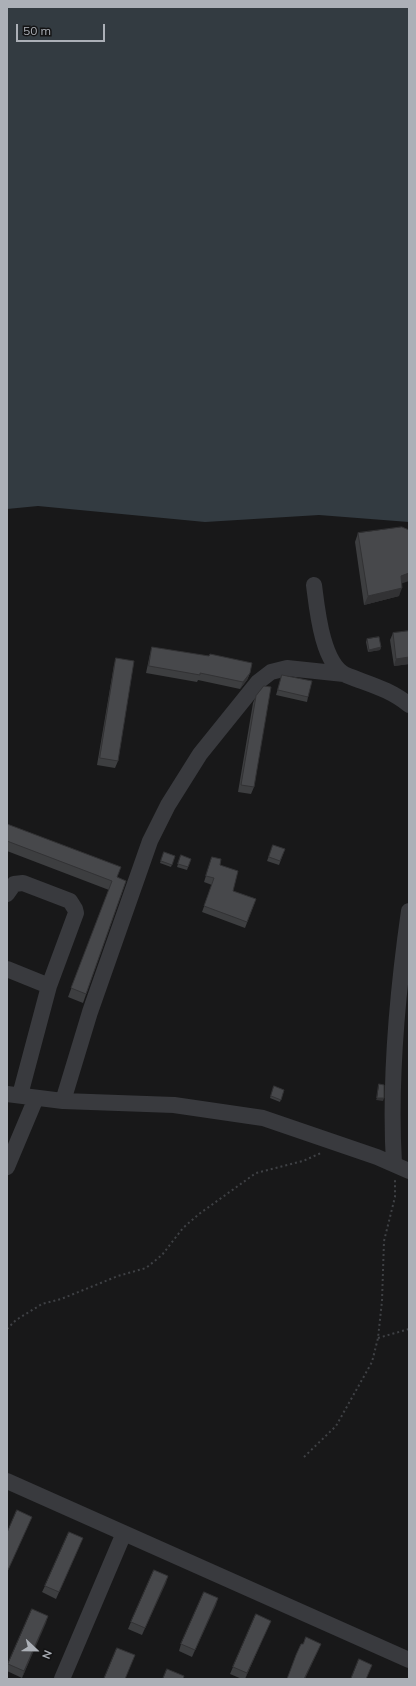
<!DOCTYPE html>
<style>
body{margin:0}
#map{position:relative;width:416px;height:1686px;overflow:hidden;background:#181819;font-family:Mulish,sans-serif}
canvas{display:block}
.frame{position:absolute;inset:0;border:8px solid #acb0b7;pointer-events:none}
.north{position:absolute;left:16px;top:1630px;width:40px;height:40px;-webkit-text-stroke:3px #131314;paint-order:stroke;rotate:112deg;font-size:11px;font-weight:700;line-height:16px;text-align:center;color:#acb0b7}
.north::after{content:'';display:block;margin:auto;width:14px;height:18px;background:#acb0b7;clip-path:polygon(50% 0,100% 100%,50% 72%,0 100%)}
.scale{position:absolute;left:16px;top:24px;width:89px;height:18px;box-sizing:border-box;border:2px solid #acb0b7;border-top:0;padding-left:5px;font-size:12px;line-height:14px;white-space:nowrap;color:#acb0b7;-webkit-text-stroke:3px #131314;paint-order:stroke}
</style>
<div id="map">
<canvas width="416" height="1686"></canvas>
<div class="frame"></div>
<div class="north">N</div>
<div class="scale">50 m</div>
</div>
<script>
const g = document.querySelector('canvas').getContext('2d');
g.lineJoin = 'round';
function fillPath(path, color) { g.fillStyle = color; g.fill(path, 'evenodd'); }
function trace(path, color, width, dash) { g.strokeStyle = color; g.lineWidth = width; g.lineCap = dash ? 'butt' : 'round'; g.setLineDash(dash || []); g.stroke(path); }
fillPath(new Path2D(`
 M7,7H409V522L319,515L205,522L38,506L7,509Z`), '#333b41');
trace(new Path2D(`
 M7,1329L16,1320L42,1304L61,1299L118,1276L146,1268L162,1255L183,1228L199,1214L256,1173L303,1161L321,1153
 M378,1338L409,1329
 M304,1457L336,1426L372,1362L378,1338L382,1301L384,1241L395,1197V1180`), '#3f4145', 2, [2, 3]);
trace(new Path2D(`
 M314,585C317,608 322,664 346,675C368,684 390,689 409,705
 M7,894L14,884L23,883L70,901L75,909L76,913L49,986L20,1095
 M7,969L49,986
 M7,1094L63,1101L174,1105L263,1118L377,1157L409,1171
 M63,1101L90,1012L150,841L168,805L200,754L258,682L271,672L287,668L344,674
 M394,1164C389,1080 397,995 409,911
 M7,1167L36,1098
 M7,1481L409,1660
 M62,1679L124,1533`), '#393a3e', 16);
fillPath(new Path2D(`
 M358,533L401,584L399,596L364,605L355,542Z
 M409,631V664L394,666L390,640L393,633Z
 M367,639L381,647L380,650L368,652L366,642Z
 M152,647L250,673L247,680L240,689L198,680L197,682L146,673L150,654Z
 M116,658L118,761L115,768L97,765L114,665Z
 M282,675L308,697L307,702L276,695Z
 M256,696L254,787L251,794L238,792L253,703Z
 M7,824L117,878L126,881L83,1003L68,997L109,890L7,851Z
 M273,845L285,849L279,865L267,861Z
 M164,852L175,856L171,867L160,863Z
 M181,855L191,859L187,870L177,867Z
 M212,857L220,865L233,891L256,899L245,928L202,912L212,885L204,882Z
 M274,1086L284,1090L280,1102L270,1098Z
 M80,1545L56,1599L42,1592L45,1586Z
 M168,1576L142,1635L128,1629L131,1622Z
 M218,1598L192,1657L179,1651L181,1644Z
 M48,1616L22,1678L7,1671V1666L8,1664Z
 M268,1627L245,1679H242L230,1674L233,1667Z`), '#3d3e40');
fillPath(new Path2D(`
 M409,573V581L397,585L401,576Z
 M402,588L399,596L364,605L368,596Z
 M381,647L380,650L368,652L369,650Z
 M409,657V664L394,666L396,659Z
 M250,673L247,680L240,689L243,682Z
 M377,1098H384L383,1101L376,1100Z
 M32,1517L29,1523L7,1572L8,1570Z
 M168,1576L166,1583L142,1635L145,1628Z
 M218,1598L216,1605L192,1657L195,1650Z
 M48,1616L46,1623L22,1678L24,1671Z
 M271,1621L268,1627L245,1679L247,1673Z
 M321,1644L318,1651L305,1679H304Z`), '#323234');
const building = new Path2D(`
 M402,527L409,530V573L401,576L402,588L368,596L358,533Z
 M409,631V657L396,659L393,633Z
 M379,637L381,647L369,650L367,639Z
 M152,647L209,656L210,654L252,663L250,673L243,682L200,673V675L149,666Z
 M116,658L134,661L118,761L100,758Z
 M282,675L312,681L308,697L278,690Z
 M264,686L271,687L254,787L241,785L256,696Z
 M7,824L121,867L117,877L126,881L86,994L71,988L112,881L7,841Z
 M273,845L285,849L280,861L269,857Z
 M164,852L175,856L172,865L161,861Z
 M181,855L191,859L188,867L178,864Z
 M212,857L221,859L220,865L238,871L233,891L256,899L247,922L204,906L214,878L206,876Z
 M379,1084L384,1085V1098H377Z
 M274,1086L284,1090L281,1100L271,1096Z
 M17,1510L32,1517L8,1570H7V1533Z
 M69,1532L83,1538L59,1592L45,1586Z
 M154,1570L168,1576L145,1628L131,1622Z
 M204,1592L218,1598L195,1650L181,1644Z
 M32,1609L48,1616L24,1671L8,1664Z
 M256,1614L271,1621L247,1673L233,1667Z
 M306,1637L321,1644L304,1679H287L296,1655L301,1644H303Z
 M117,1648L135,1655L125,1679H104Z
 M359,1659L372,1665L366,1679H351Z
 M167,1669L184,1676L183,1679H163Z`);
fillPath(building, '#47484b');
trace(building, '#323234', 1);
</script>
